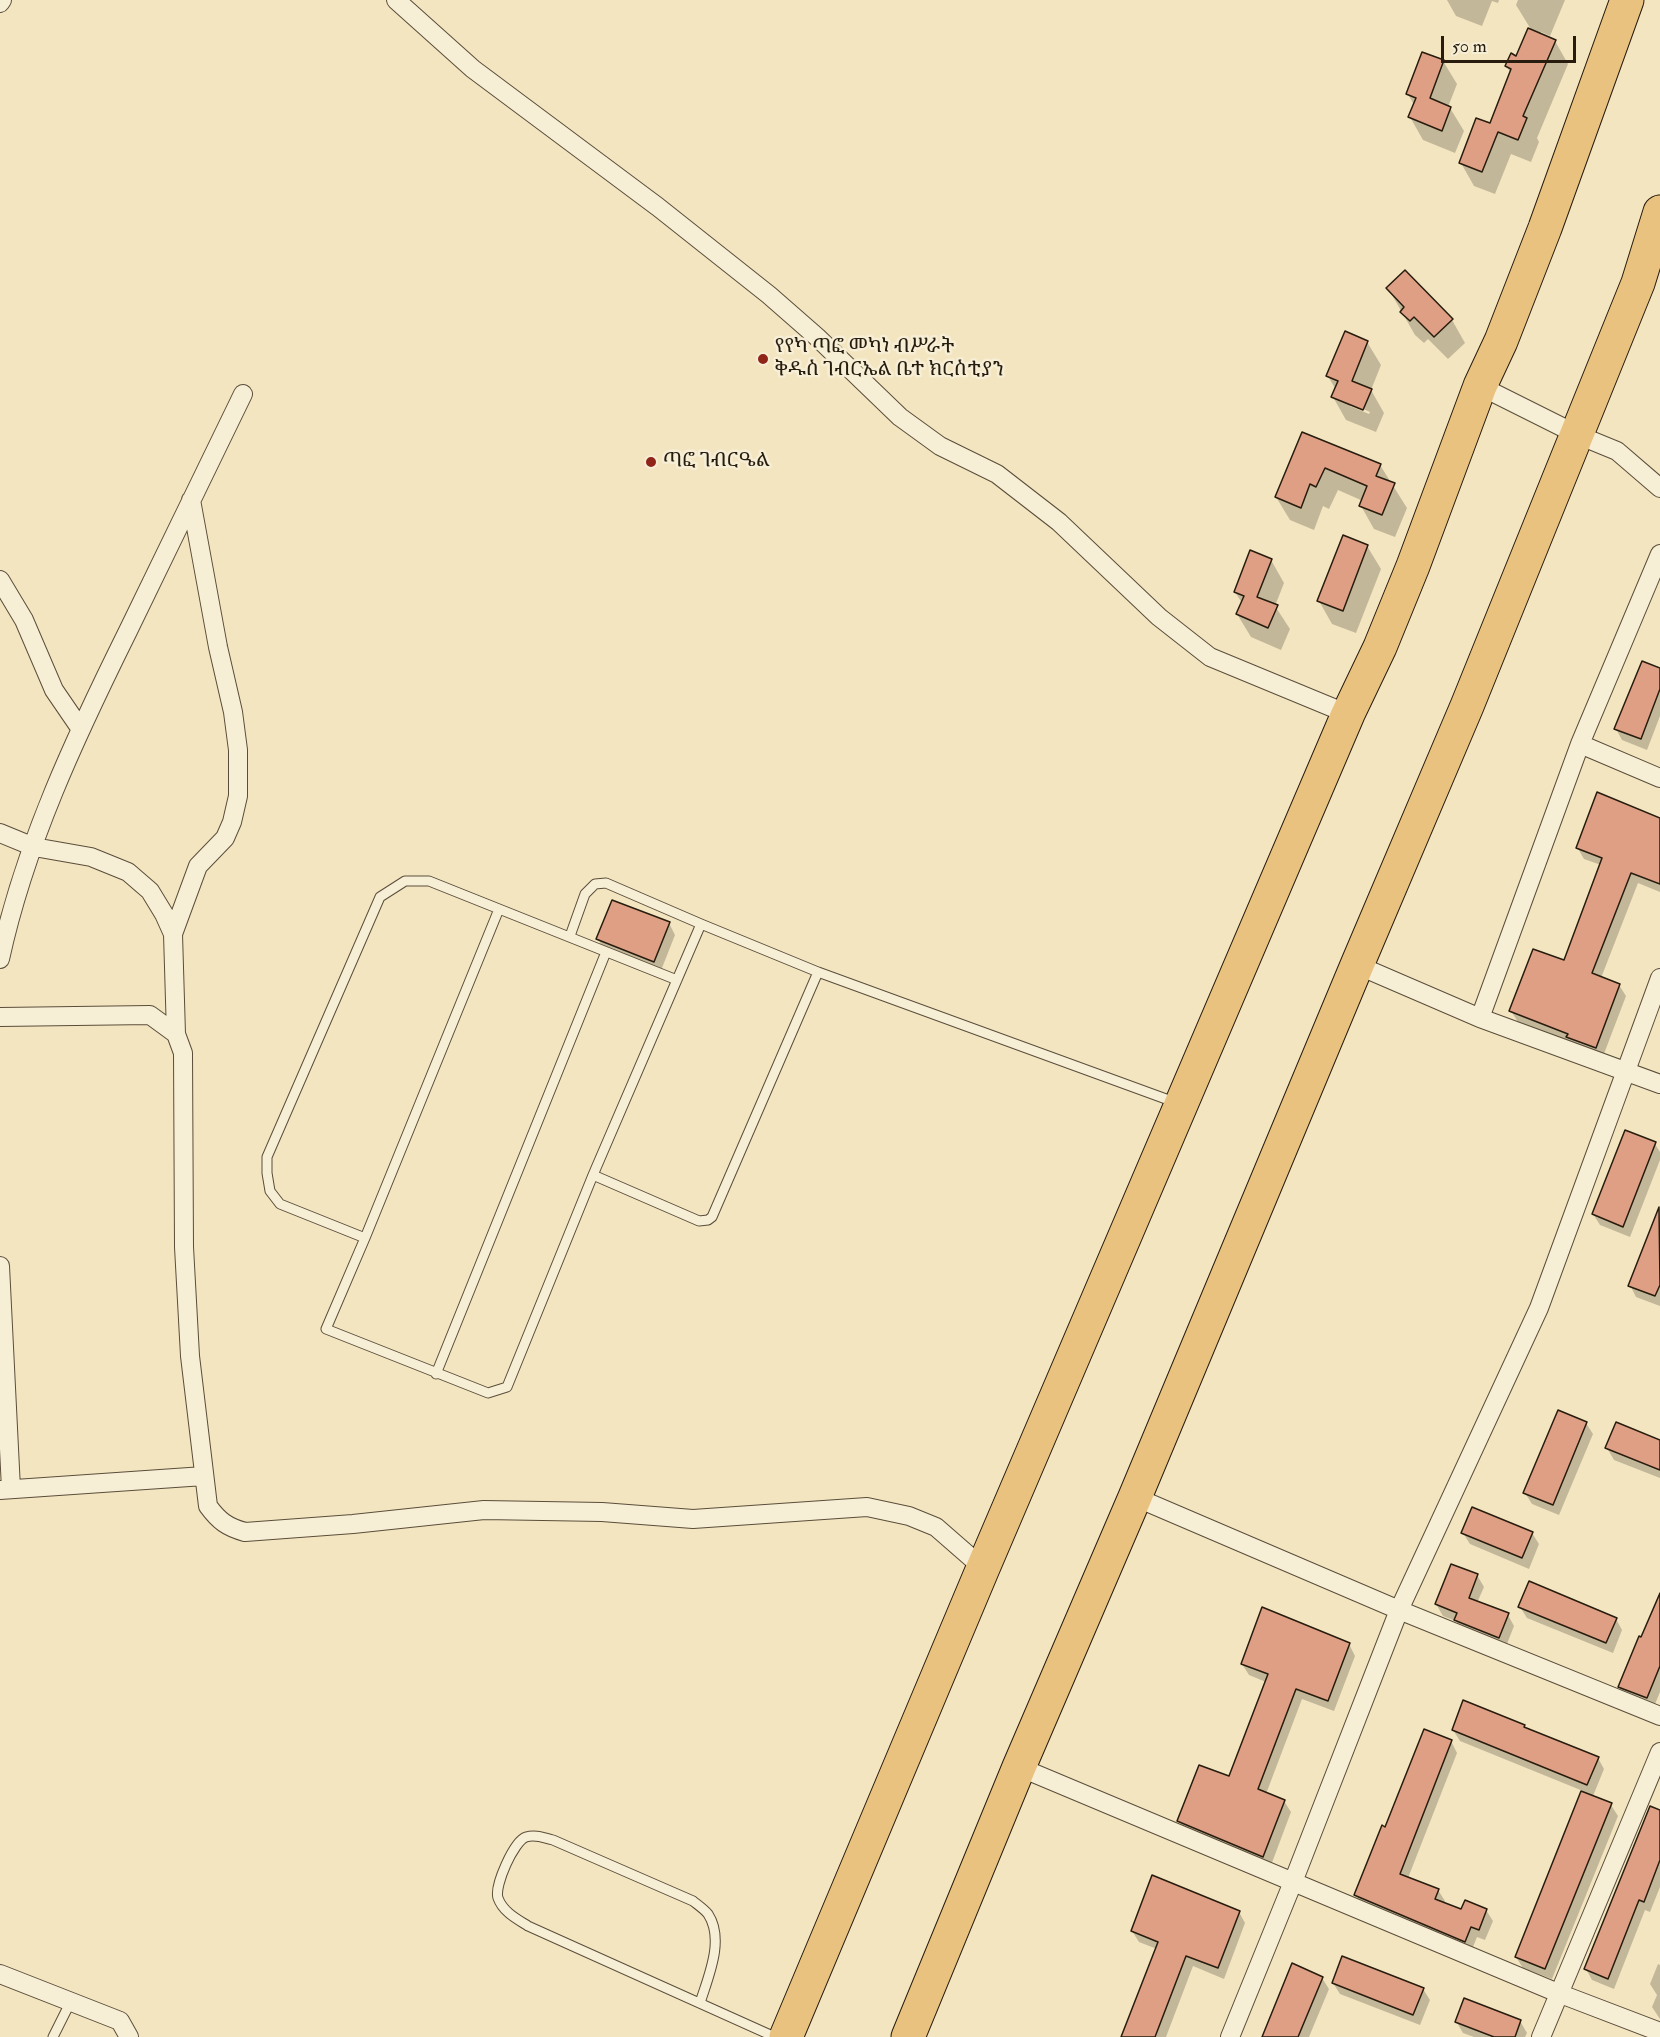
<!DOCTYPE html>
<meta charset="utf-8">
<style>
body{margin:0}
#map{position:relative;width:1660px;height:2037px;overflow:hidden;background:#f3e5c0;font-family:"IM FELL Double Pica",serif}
canvas{display:block}
.scale{position:absolute;left:1441px;top:36px;width:135px;height:27px;box-sizing:border-box;border:3px solid #271c0e;border-top:0;padding-left:8px;font-size:18px;line-height:21px;white-space:nowrap;color:#271c0e;-webkit-text-stroke:4px #f7eed6;paint-order:stroke}
</style>
<div id="map">
<canvas width="1660" height="2037"></canvas>
<div class="scale">50 m</div>
</div>
<script>
const g = document.querySelector('canvas').getContext('2d');
g.lineJoin = 'round';
function fillPath(path, color) { g.fillStyle = color; g.fill(path, 'evenodd'); }
function trace(path, color, width, dash) { g.strokeStyle = color; g.lineWidth = width; g.lineCap = dash ? 'butt' : 'round'; g.setLineDash(dash || []); g.stroke(path); }
function label(font, color, halo, rows, align = 'center') {
  g.font = font + ' "IM FELL Double Pica","Noto Serif Ethiopic",serif'; g.lineWidth = 5; g.setLineDash([]); g.textBaseline = 'middle'; g.strokeStyle = halo; g.fillStyle = color; for (const [text, x, y, turn = 0] of rows) {
    g.save(); g.translate(x, y); g.rotate((+turn || 0) * Math.PI / 180); g.textAlign = isNaN(turn) ? turn : align; if (halo) g.strokeText(text, 0, 0); g.fillText(text, 0, 0); g.restore();
  }
}
fillPath(new Path2D(`
 M1447,0H1499L1498,3L1492,1L1482,26L1456,16Z
 M1518,0H1565L1550,36L1541,32L1540,35L1555,41L1568,64L1537,138L1539,142L1531,162L1511,154L1495,194L1474,186L1461,163L1491,125L1511,73L1506,66L1517,58L1532,31L1516,5Z
 M1443,61L1457,84L1448,107L1450,108L1464,131L1455,153L1423,140L1410,117L1414,105L1408,94Z
 M1388,288L1452,320L1465,343L1448,359L1428,339L1424,343L1415,335Z
 M1367,342L1381,365L1371,390L1384,413L1376,432L1346,420L1333,397L1336,390L1328,376ZM1350,403L1370,412L1369,414L1350,406Z
 M1302,434L1380,465L1407,508L1395,537L1374,529L1361,506L1363,501L1338,490L1329,509L1323,506L1314,530L1290,520L1276,497Z
 M1367,546L1381,569L1356,633L1332,624L1319,601Z
 M1271,560L1284,583L1275,606L1290,629L1281,650L1251,637L1237,614L1242,603L1235,592Z
 M1660,669V716L1647,750L1622,740L1616,729Z
 M1660,819V892L1638,883L1601,978L1619,985L1626,996L1602,1059L1518,1022L1511,1011L1564,962L1601,865L1584,859L1577,847Z
 M669,923L675,935L660,973L604,950L598,939Z
 M1655,1144L1660,1152V1160L1630,1237L1600,1225L1593,1214Z
 M1652,1228L1660,1231V1306L1636,1297L1630,1285Z
 M1586,1423L1593,1434L1559,1515L1532,1504L1525,1493Z
 M1660,1441V1478L1614,1460L1607,1448Z
 M1463,1533H1532L1539,1544L1529,1569L1470,1544Z
 M1477,1575L1484,1587L1477,1603L1508,1615L1514,1626L1505,1649L1462,1631L1456,1621L1443,1616L1436,1604Z
 M1660,1596V1692L1653,1709L1626,1698L1619,1687Z
 M1520,1607L1616,1619L1622,1630L1613,1653L1527,1618Z
 M1349,1644L1355,1656L1334,1711L1302,1699L1266,1794L1284,1801L1291,1812L1270,1868L1185,1832L1179,1821L1230,1778L1266,1682L1249,1675L1242,1664Z
 M1524,1726L1526,1730L1598,1758L1604,1769L1593,1796L1611,1805L1618,1816L1552,1979L1523,1968L1516,1957L1583,1791L1460,1741L1453,1730Z
 M1451,1741L1457,1753L1408,1878L1438,1890L1445,1901L1444,1904L1462,1911L1486,1910L1493,1921L1485,1940L1477,1937L1471,1952L1362,1907L1356,1895Z
 M1660,1812V1887L1650,1912L1645,1910L1614,1989L1592,1980L1586,1969Z
 M1239,1912L1245,1923L1224,1979L1193,1966L1166,2037H1123L1157,1949L1139,1942L1132,1931Z
 M1658,1964L1660,1965V2019L1652,2007L1657,1995L1650,1984Z
 M1322,1978L1329,1989L1309,2037H1264Z
 M1333,1983L1423,1989L1430,2000L1420,2025L1340,1994Z
 M1456,2021H1520L1527,2033L1525,2037H1474L1463,2033Z`), '#0003');
const building = new Path2D(`
 M1528,28L1556,40L1523,116L1527,118L1518,140L1498,132L1482,172L1459,163L1476,118L1490,123L1511,69L1505,66L1511,53L1516,56Z
 M1422,52L1444,60L1430,98L1451,107L1442,131L1408,117L1416,98L1406,94Z
 M1405,270L1453,319L1434,337L1414,317L1410,321L1400,312L1404,307L1386,288Z
 M1345,331L1368,341L1352,381L1372,389L1363,410L1331,397L1338,381L1326,376Z
 M1302,432L1381,464L1376,476L1395,483L1382,515L1359,506L1367,486L1325,468L1316,487L1310,484L1301,508L1275,497Z
 M1343,535L1368,545L1343,611L1317,601Z
 M1250,550L1272,559L1257,597L1278,605L1268,628L1236,614L1244,596L1234,592Z
 M1642,661L1660,668V689L1641,739L1614,729Z
 M1597,792L1660,818V884L1631,873L1592,973L1620,984L1596,1048L1566,1037L1568,1034L1509,1011L1533,949L1564,960L1602,858L1576,848Z
 M612,900L670,922L654,962L596,939Z
 M1625,1130L1656,1142L1623,1227L1592,1214Z
 M1659,1207L1660,1285L1655,1296L1628,1286Z
 M1558,1410L1587,1422L1553,1505L1523,1493Z
 M1616,1422L1660,1440V1470L1605,1448Z
 M1472,1507L1533,1532L1522,1558L1461,1533Z
 M1451,1564L1478,1574L1469,1598L1509,1613L1499,1638L1454,1620L1457,1613L1435,1604Z
 M1529,1581L1617,1618L1606,1643L1518,1607Z
 M1660,1593V1666L1647,1698L1618,1687L1639,1636L1641,1637Z
 M1262,1607L1350,1643L1328,1701L1296,1689L1258,1789L1285,1800L1263,1857L1177,1821L1199,1765L1229,1776L1268,1674L1241,1664Z
 M1463,1700L1525,1725L1524,1727L1599,1757L1587,1785L1452,1730Z
 M1424,1729L1452,1740L1400,1874L1439,1889L1435,1899L1461,1909L1465,1900L1487,1909L1479,1930L1471,1927L1465,1942L1354,1895L1382,1825L1385,1827Z
 M1581,1791L1612,1803L1545,1969L1515,1957Z
 M1650,1806L1660,1810V1860L1644,1902L1639,1900L1608,1979L1584,1969Z
 M1152,1875L1240,1911L1218,1968L1186,1956L1155,2037H1121L1158,1942L1131,1931Z
 M1342,1956L1424,1988L1413,2015L1332,1983Z
 M1292,1963L1323,1977L1298,2037H1262Z
 M1464,1998L1521,2020L1515,2037H1494L1455,2022Z`);
fillPath(building, '#df9f84');
trace(building, '#271c0e', 1.5);
const lane = new Path2D(`
 M499,909L365,1238L326,1329L488,1393L507,1387L593,1175L701,924
 M570,936L585,894L595,884L606,883L701,924L818,972L1177,1103
 M593,1175L699,1221L708,1220L712,1217L818,972
 M365,1238L280,1204L270,1191L267,1173V1157L380,897L405,881H429L677,980
 M436,1374L606,952
 M700,2003C708,1977 725,1940 708,1914C704,1909 698,1905 693,1901L553,1840C544,1838 536,1834 526,1837C514,1841 494,1886 498,1898C503,1912 517,1919 528,1926L775,2037
 M53,2037L71,2001`);
const street = new Path2D(`
 M396,0L473,69L658,207L769,295L817,337L900,417L940,446L997,474L1059,522L1159,617L1210,657L1348,714
 M0,3L2,0
 M1480,386L1578,435L1617,451L1660,488
 M0,580L24,620L54,690L80,728
 M1580,744L1660,778
 M0,833L34,847L91,857L128,872L150,891L164,914L173,934L176,1034L183,1053L184,1247L190,1356L208,1506C219,1521 227,1527 245,1532L353,1524L484,1510L602,1512L693,1519L867,1507L909,1516L936,1527L983,1568
 M173,934L198,866L225,838L232,822L238,796V750L233,712L218,647L191,500
 M0,959C25,844 76,736 128,631C166,552 205,473 243,394
 M1357,965L1480,1018L1660,1084
 M0,1017L150,1015L176,1034
 M1480,1018L1580,744L1660,554
 M0,1266L11,1489
 M0,1490L204,1476
 M1135,1497L1399,1610L1660,1716
 M1019,1767L1558,1993L1660,2032
 M0,1974L120,2021L129,2037
 M1230,2037L1293,1882L1399,1610L1539,1308L1660,978
 M1541,2037L1660,1752`);
const highway = new Path2D(`
 M786,2037L983,1568L1348,714L1380,647L1413,566L1480,386L1501,341L1545,228L1627,0
 M908,2037L1019,1767L1135,1497L1357,965L1467,706L1638,283L1660,212`);
trace(lane, '#5a4e3a', 11);
trace(street, '#5a4e3a', 20);
trace(highway, '#271c0e', 35);
trace(lane, '#f7eed6', 9);
trace(street, '#f7eed6', 18);
trace(highway, '#eac280', 33);
for (const [x, y, r, color] of [
 [763,359,6,"#8f2418"],
 [651,462,6,"#8f2418"]
]) { const dot = new Path2D(); dot.arc(x, y, r, 0, 2 * Math.PI); g.fillStyle = color; g.fill(dot); trace(dot, '#f7eed6', 2); }
label('20px', '#271c0e', '#f7eed6', [
 ["የየካ ጣፎ መካነ ብሥራት",775,348],
 ["ቅዱስ ገብርኤል ቤተ ክርስቲያን",775,371],
 ["ጣፎ ገብርዔል",663,462]
], 'left');
</script>
